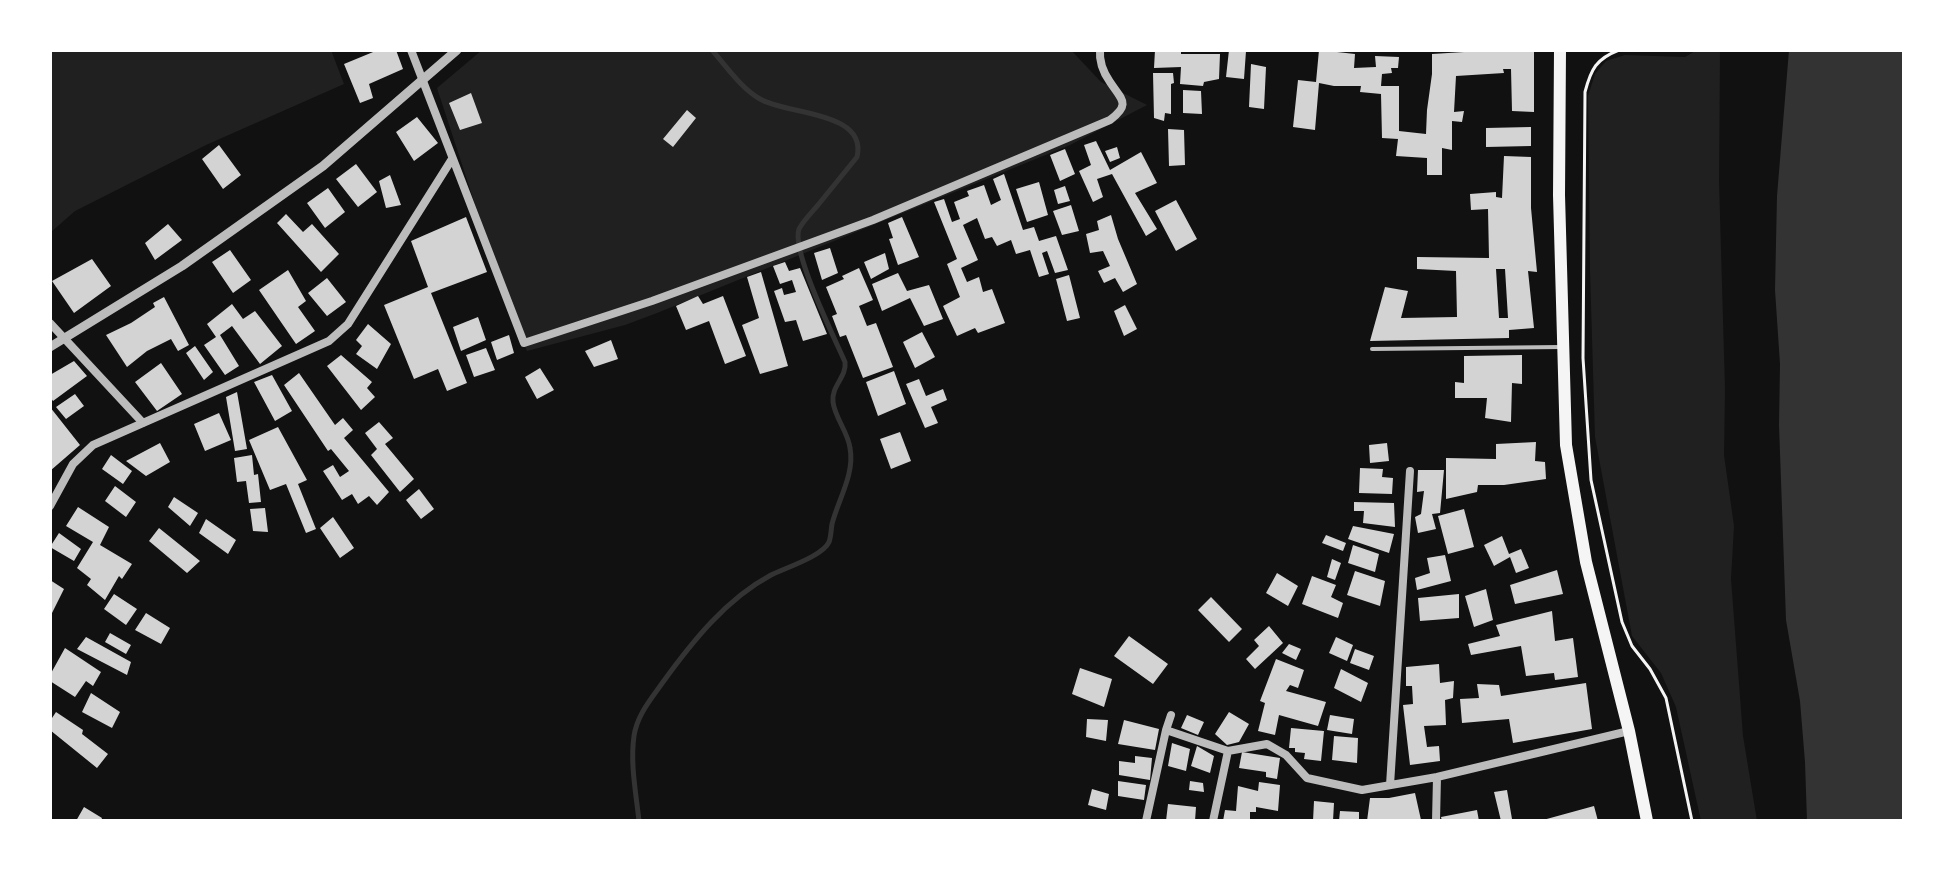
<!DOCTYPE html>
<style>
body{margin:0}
#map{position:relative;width:1954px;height:871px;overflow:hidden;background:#111;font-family:Barlow,sans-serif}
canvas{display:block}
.frame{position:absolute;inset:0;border:52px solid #fff;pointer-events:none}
</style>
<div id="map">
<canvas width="1954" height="871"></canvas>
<div class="frame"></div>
</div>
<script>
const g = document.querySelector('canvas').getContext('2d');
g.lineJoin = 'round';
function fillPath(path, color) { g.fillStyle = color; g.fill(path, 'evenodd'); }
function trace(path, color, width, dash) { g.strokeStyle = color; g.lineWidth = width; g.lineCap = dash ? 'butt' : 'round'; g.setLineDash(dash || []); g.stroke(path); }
fillPath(new Path2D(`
 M50,50H331L344,84L206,145L75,211L50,233Z
 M482,50H1071L1101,82L1147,105L1070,145L657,313L625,325L527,351L507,302L437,88Z
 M1697,50H1720L1719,181L1725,389L1724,455L1734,526L1731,579L1743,736L1757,821H1701L1676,707L1661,673L1632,636L1595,437L1590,271L1588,96L1595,74L1606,61L1625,55L1685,57Z`), '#202020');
fillPath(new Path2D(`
 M1789,50H1904V821H1807L1805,762L1800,701L1786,620L1779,425L1780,364L1775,290L1777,196Z`), '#333');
trace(new Path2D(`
 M639,821C636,793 630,763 634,736C637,715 651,699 663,682C692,642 726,599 771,575C785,568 823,556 829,542C831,537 831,530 832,524C838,500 855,474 850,448C848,432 835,418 833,402C831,386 847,377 845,362C835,339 791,251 799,229C803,221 812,212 818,205C831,189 844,173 857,157C868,111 787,115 760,99C741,88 726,66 712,50`), '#333', 5);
fillPath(new Path2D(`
 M378,50H396L403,69L369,84L373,98L360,103L344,64Z
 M1155,50H1181V54H1220L1219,79L1204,82L1203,86L1180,84L1181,67L1154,68Z
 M1229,50L1246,51L1244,79L1226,77Z
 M1319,50L1355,54L1354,68L1376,67L1375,56L1399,57L1398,68H1391L1392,73L1382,74L1381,86H1399V131L1426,134L1427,110L1432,74V54L1480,51H1534V112L1512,111L1511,69H1503L1504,73L1456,76L1454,112L1464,111L1462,122L1452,121V150L1442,148V175H1427V158L1396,156L1398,139L1382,138L1381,94L1360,92L1361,86H1334L1319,83L1315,130L1293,127L1298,80L1316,82Z
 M1251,64L1266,67L1264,109L1249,107Z
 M1153,73H1173L1174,83L1171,84V114L1165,113L1164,121L1154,118Z
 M1183,90L1201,91L1202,114L1183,113Z
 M471,93L482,123L460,130L449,103Z
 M687,110L696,118L673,147L663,139Z
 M417,117L438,143L414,161L396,132Z
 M1531,127V146L1486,147V128Z
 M1168,129L1184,130L1185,165L1169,166Z
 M1096,141L1110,170L1141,152L1157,183L1135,193L1157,229L1146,236L1112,174L1097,179L1103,197L1093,202L1079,171L1091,165L1084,145Z
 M219,145L241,175L223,189L202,159Z
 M1117,147L1120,158L1110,162L1105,151Z
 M1065,149L1075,174L1060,181L1050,155Z
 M1504,156L1531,157V208L1537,272L1528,271L1534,328L1509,330V338L1370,341L1385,287L1408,291L1401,318L1457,317L1456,271L1417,269V257L1489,258L1488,209L1471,210L1470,194L1496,192V197L1502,198ZM1496,269H1505L1508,318H1499Z
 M356,164L377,192L358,207L336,179Z
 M1004,174L1023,230L1034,227L1039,241L1056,236L1068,270L1055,273L1047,251L1042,253L1049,274L1039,277L1030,250L1016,254L1011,240L997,246L992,237L985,239L977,218L963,225L978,260L961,268L967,282L979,277L983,292L992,289L1005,323L978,333L975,328L957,336L943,306L960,297L947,264L957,259L934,202L944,199L952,222L960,219L954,202L969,196L967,191L984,185L991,205L1001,200L993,179Z
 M390,175L401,205L386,208L379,181Z
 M1039,182L1048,215L1027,222L1016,189Z
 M1065,186L1070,201L1058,204L1054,190Z
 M328,188L345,212L325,228L307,203Z
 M1176,200L1197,239L1176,251L1155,211Z
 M1071,205L1079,231L1062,235L1053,211Z
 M286,214L303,232L312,224L339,254L321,272L277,223Z
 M1111,215L1118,239L1137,284L1123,292L1115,278L1104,283L1098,271L1110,266L1103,251L1090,253L1086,234L1099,230L1097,221Z
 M466,217L487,272L431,293L467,383L447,391L438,369L414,379L384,305L428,287L411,241Z
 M902,217L919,257L898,265L889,239L893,238L888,223Z
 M168,224L182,240L155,260L145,243Z
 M830,248L838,273L822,280L814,253Z
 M230,250L251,280L233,293L212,262Z
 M885,253L889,269L871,279L864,262Z
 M92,259L111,286L74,313L52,281Z
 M785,262L789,271L800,268L827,334L803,341L796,320L785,322L774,291L782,288L784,295L796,292L792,280L780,284L773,266Z
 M859,268L873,300L859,306L867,326L876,323L893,367L863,378L846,335L840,337L832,316L837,314L826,287L844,279L842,276Z
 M288,270L306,301L298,307L315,331L296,344L259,290Z
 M761,272L788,366L760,374L742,325L759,318L747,277Z
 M898,273L907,291L929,285L943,319L924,326L910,298L882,311L872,284Z
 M1069,275L1080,318L1067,321L1056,279Z
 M327,278L346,302L327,316L308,293Z
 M698,296L703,304L723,296L746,356L725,364L709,321L686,330L676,306Z
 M164,297L189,345L178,351L171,339L147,351L127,367L106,335L131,323L155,307L153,303Z
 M232,304L243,319L255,311L282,346L260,364L232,326L220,335L239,366L225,375L204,345L216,337L207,324Z
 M1125,305L1137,329L1124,336L1114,311Z
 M478,317L486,340L461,351L453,327Z
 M368,324L391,344L377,369L356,354L362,346L356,340Z
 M922,332L935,357L915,368L903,342Z
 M509,335L514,353L497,360L491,342Z
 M611,340L618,359L594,367L585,351Z
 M195,346L213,372L204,380L186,353Z
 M486,348L495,370L474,377L466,355Z
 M341,355L372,382L367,388L375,397L361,410L327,366Z
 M1522,355V384L1512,383L1511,422L1485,418L1487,398H1455V382L1464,383V356Z
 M74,361L87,376L53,401L50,397V375Z
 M161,363L182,394L157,411L135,382Z
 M540,368L554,390L537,399L525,377Z
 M894,371L906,404L878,416L866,382Z
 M299,373L335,425L343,418L353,430L344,438L389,492L377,505L369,496L358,504L352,494L342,500L323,471L333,465L340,477L349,471L331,449L328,451L284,385Z
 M272,375L292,411L275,421L254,382Z
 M919,379L926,396L943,389L947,400L931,407L938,423L925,428L906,384Z
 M237,392L247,449L235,451L226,397Z
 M75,394L84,406L66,419L56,407Z
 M50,407L80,445L50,471Z
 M219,413L231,440L205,451L194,424Z
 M379,422L393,438L385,444L414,479L400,492L371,455L377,449L365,433Z
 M278,427L307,480L298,484L316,529L306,533L286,484L270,490L249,440Z
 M900,432L911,461L891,469L880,439Z
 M1536,442L1535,461L1545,462L1546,479L1504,485H1478L1477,492L1446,499V458L1496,459V444Z
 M160,443L170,462L146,476L126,461Z
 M1387,443L1389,461L1370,463L1369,445Z
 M111,455L132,471L123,484L102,469Z
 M252,455L254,475L258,474L261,502L249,503L246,481L237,482L234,458Z
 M1360,468L1383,469L1382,477L1393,478L1392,494L1359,493Z
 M1418,470H1444L1440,513L1432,514L1436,529L1418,533L1415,517L1421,514L1424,491L1417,492Z
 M115,486L136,502L126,517L105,501Z
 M419,489L434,509L421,519L406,500Z
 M174,497L198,513L190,526L168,507Z
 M1354,502L1394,503L1395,527L1363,523L1364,511H1354Z
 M78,507L109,527L100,545L132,564L122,579L119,576L105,600L87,585L91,579L77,568L93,542L66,526Z
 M265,508L268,532L253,531L250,509Z
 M1464,509L1474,547L1448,554L1438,516Z
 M333,517L354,548L340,558L320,528Z
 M206,519L236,540L228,554L199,533Z
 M1353,526L1394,534L1389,553L1348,539Z
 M159,528L200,561L187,573L149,541Z
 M59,533L81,549L74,561L50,547Z
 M1326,535L1346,543L1343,551L1322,543Z
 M1502,536L1509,554L1521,549L1529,568L1516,573L1510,557L1494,566L1484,545Z
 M1353,545L1379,554L1375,572L1348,563Z
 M1445,555L1451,581L1417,590L1415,578L1430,573L1427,558Z
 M1332,559L1341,563L1335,580L1327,577Z
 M1557,570L1563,594L1515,604L1510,585Z
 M1355,571L1385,581L1380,606L1347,595Z
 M1277,573L1298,586L1288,606L1266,593Z
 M1312,576L1336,585L1331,597L1343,603L1338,618L1302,604Z
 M50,580L64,589L50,617Z
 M1486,589L1493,620L1474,627L1465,596Z
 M114,594L137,609L126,625L104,609Z
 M1459,594V618L1420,621L1418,598Z
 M1211,597L1242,629L1229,642L1198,610Z
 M1552,611L1555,641L1573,638L1578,677L1555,680L1554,673L1526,676L1521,646L1471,655L1468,644L1500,636L1496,625Z
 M146,613L170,628L161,644L135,630Z
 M1269,626L1283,643L1255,669L1246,659L1259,646L1254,640Z
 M110,633L131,645L126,654L105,642Z
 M1129,636L1168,664L1153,684L1114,656Z
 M86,637L131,662L127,675L77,649Z
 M1336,637L1353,645L1347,661L1329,653Z
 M1289,644L1301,649L1296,660L1282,653Z
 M65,648L101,672L93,686L86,681L75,697L50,681V675Z
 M1355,649L1374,656L1369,670L1350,663Z
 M1276,659L1304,670L1298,688L1290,685L1286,691L1326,702L1318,726L1279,715L1275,735L1258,731L1265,703L1260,701Z
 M1439,664L1440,683L1454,681L1453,698L1445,700L1446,725L1424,726L1427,747L1439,746L1440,761L1410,765L1403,705L1413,704L1412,686H1406V667Z
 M1080,668L1112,679L1104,707L1072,694Z
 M1341,669L1368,683L1361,702L1334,688Z
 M1586,683L1592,729L1513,743L1509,719L1462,723L1460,699L1479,698L1477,684L1499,685L1501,696Z
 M91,693L120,712L112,728L82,712Z
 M56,712L83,730L82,734L108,754L97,768L50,730V721Z
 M1229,712L1249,724L1239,742L1227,745L1215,734Z
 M1187,715L1204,722L1198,735L1181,728Z
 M1330,715L1354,719L1352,734L1327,730Z
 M1087,719L1108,720L1106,741L1086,737Z
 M1124,720L1159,729L1155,750L1118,744Z
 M1291,728L1324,731L1321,761L1304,759L1305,753L1295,752V748H1289Z
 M1334,736L1358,738L1357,763L1332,760Z
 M1172,743L1190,749L1186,771L1168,766Z
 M1197,746L1214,756L1210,773L1191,766Z
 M1242,752L1280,758L1277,779L1266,777V772L1239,768Z
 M1135,756L1152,758L1150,780L1119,775V761L1135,763Z
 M1118,781L1146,785L1144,800L1118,796Z
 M1190,781L1203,783L1204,792L1189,790Z
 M1259,782L1280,785L1278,811L1256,807V812H1250V821H1223L1225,810L1236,811L1238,786L1258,791Z
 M1092,789L1109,794L1106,810L1088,805Z
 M1507,790L1512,819L1501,821L1494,792Z
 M1415,793L1421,820L1367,821L1370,798H1389Z
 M1314,801L1334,803L1333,821H1313Z
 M1168,804L1196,807L1195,821H1166Z
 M1594,806L1598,821H1543V820Z
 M84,807L102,818L101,821H76Z
 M1477,810L1479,821H1442L1441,817Z
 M1340,811L1359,812V821H1339Z`), '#d3d3d3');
trace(new Path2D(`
 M1619,50C1596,59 1591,69 1585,92L1583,358L1591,480L1622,622L1632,646L1650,669L1666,698L1692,821`), '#f5f5f5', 3);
trace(new Path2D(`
 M1372,349L1561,347`), '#bcbcbc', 4);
trace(new Path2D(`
 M411,50L524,343L652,301L873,220L1110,120C1131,104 1122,100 1110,82C1103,72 1099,62 1100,50
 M50,323L143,423
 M50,506L73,464L93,445L329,341L348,324L452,159
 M1166,730L1228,751L1267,744L1286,755L1307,778L1362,790L1437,777L1629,731
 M1390,785L1410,471
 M1146,821L1166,730L1171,715
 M1213,821L1228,751
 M1436,821L1437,777`), '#bcbcbc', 8);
trace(new Path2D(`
 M50,347L182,266L323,166L457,50`), '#bcbcbc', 9);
trace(new Path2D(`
 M1560,50L1559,195L1566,445L1586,562L1629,731L1647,821`), '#f5f5f5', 12);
</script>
